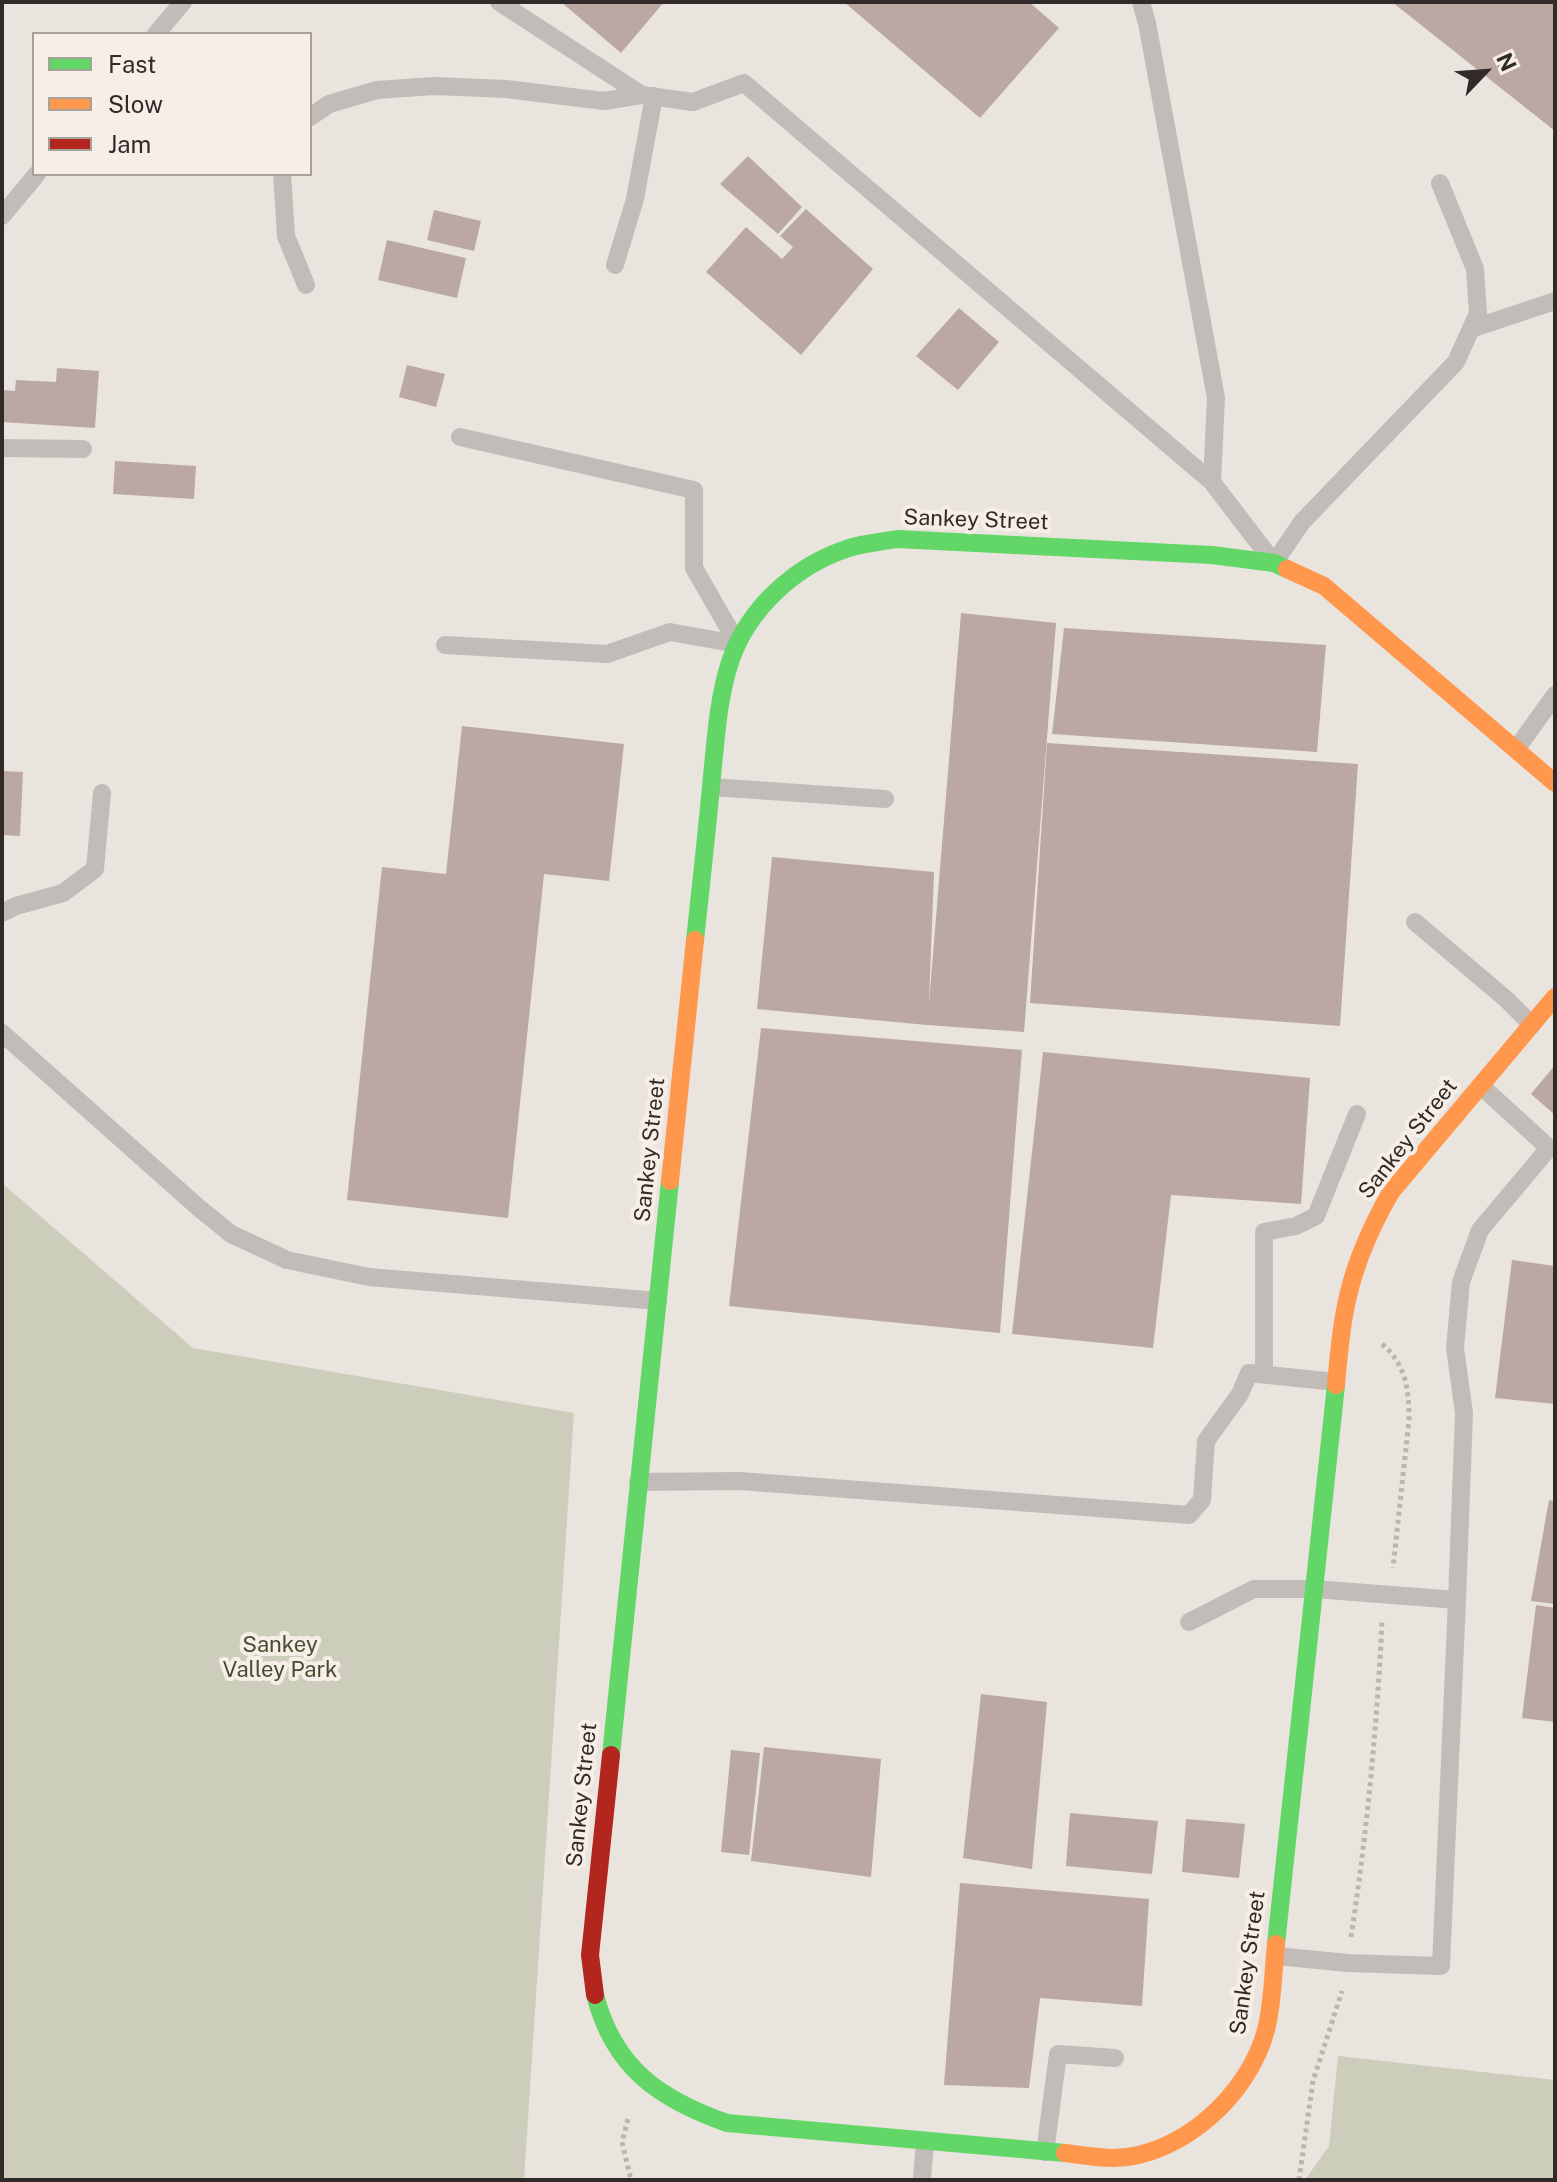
<!DOCTYPE html>
<style>
body{margin:0}
#map{position:relative;width:1557px;height:2182px;overflow:hidden;background:#eae4df;font-family:"Public Sans",sans-serif}
canvas{display:block}
.frame{position:absolute;inset:0;border:4px solid #322a28;pointer-events:none}
.legend{position:absolute;left:32px;top:32px;width:280px;height:144px;box-sizing:border-box;background:#f6eee7;border:2px solid #a8a09b;margin:0;padding:10px 14px;list-style:none;font-size:24px;color:#322a28}
.legend li{display:flex;align-items:center;gap:16px;height:40px}
.legend b{width:40px;border:2px solid #a8a09b}
.north{position:absolute;left:1445px;top:32px;width:80px;height:80px;-webkit-text-stroke:6px #f6eee7;paint-order:stroke;rotate:65deg;font-size:22px;font-weight:700;line-height:32px;text-align:center;color:#322a28}
.north::after{content:'';display:block;margin:auto;width:28px;height:36px;background:#322a28;clip-path:polygon(50% 0,100% 100%,50% 72%,0 100%)}
</style>
<div id="map">
<canvas width="1557" height="2182"></canvas>
<div class="frame"></div>
<ul class="legend">
<li><b style="height:10px;background:#63d668"></b>Fast</li>
<li><b style="height:10px;background:#ff974d"></b>Slow</li>
<li><b style="height:10px;background:#b3261e"></b>Jam</li>
</ul>
<div class="north">N</div>
</div>
<script>
const g = document.querySelector('canvas').getContext('2d');
g.lineJoin = 'round';
function fillPath(path, color) { g.fillStyle = color; g.fill(path, 'evenodd'); }
function trace(path, color, width, dash) { g.strokeStyle = color; g.lineWidth = width; g.lineCap = dash ? 'butt' : 'round'; g.setLineDash(dash || []); g.stroke(path); }
function label(font, color, halo, rows, align = 'center') {
  g.font = font + ' "Public Sans",sans-serif'; g.lineWidth = 8; g.setLineDash([]); g.textBaseline = 'middle'; g.strokeStyle = halo; g.fillStyle = color; for (const [text, x, y, turn = 0] of rows) {
    g.save(); g.translate(x, y); g.rotate((+turn || 0) * Math.PI / 180); g.textAlign = isNaN(turn) ? turn : align; if (halo) g.strokeText(text, 0, 0); g.fillText(text, 0, 0); g.restore();
  }
}
fillPath(new Path2D(`
 M2,1183L193,1348L574,1413L524,2180H2Z
 M1338,2056L1555,2080V2180H1305L1329,2146Z`), '#cccdbb');
fillPath(new Path2D(`
 M561,2H664L621,53Z
 M844,2H1029L1059,28L980,118Z
 M1392,2H1555V131Z
 M748,156L802,207L778,234L720,184Z
 M806,209L873,269L801,355L706,272L746,227L782,259L793,247L780,236Z
 M434,210L481,221L474,251L427,240Z
 M387,240L466,258L457,298L378,280Z
 M959,308L999,342L958,390L916,356Z
 M407,365L445,374L436,407L399,397Z
 M57,368L99,371L95,428L2,422V390L15,391L16,380L56,382Z
 M115,461L196,466L194,499L113,494Z
 M961,613L1056,623L1024,1032L927,1025L757,1009L772,857L934,872L929,1003Z
 M1064,628L1326,645L1317,752L1052,734Z
 M462,726L624,744L609,881L544,874L508,1218L347,1200L382,867L446,874Z
 M1047,743L1358,764L1340,1026L1030,1003Z
 M2,771L23,772L20,836L2,835Z
 M761,1028L1022,1050L1000,1333L729,1306Z
 M1043,1052L1310,1078L1301,1204L1171,1195L1153,1348L1012,1334Z
 M1555,1065V1115L1531,1094Z
 M1512,1260L1555,1266V1404L1495,1398Z
 M1549,1500L1555,1501V1604L1531,1601Z
 M1536,1605L1555,1608V1722L1522,1718Z
 M981,1694L1047,1702L1032,1869L963,1858Z
 M764,1747L881,1759L871,1877L751,1861Z
 M731,1750L760,1753L749,1855L721,1852Z
 M1070,1813L1158,1821L1152,1874L1066,1866Z
 M1186,1819L1245,1824L1239,1878L1182,1872Z
 M960,1883L1149,1899L1142,2006L1040,1998L1029,2088L944,2085Z`), '#bba8a3');
trace(new Path2D(`
 M1382,1344C1406,1364 1409,1390 1409,1420L1393,1568
 M1351,1937C1367,1832 1377,1727 1382,1621
 M628,2119L622,2142L631,2180
 M1299,2180L1313,2081L1342,1991`), '#bbb5b1', 5, [4, 4]);
trace(new Path2D(`
 M499,2L642,95L693,102L744,83L1212,482L1274,563L1302,522L1456,362L1478,313L1475,269L1440,183
 M1141,2L1147,23L1216,398L1212,482
 M156,34L183,2
 M310,117L329,104L377,90L434,86L506,89L604,101L642,95
 M282,174L286,236L306,285
 M2,216L37,174
 M615,265L635,199L654,96
 M1471,329L1555,301
 M460,437L694,490V568L736,641
 M2,448L83,449
 M445,645L607,654L670,632L737,644
 M1517,748L1555,695
 M712,787L885,799
 M2,913L16,906L63,893L95,869L102,793
 M1415,922L1506,999L1532,1025
 M2,1033L199,1208L231,1234L287,1260L369,1277L658,1301
 M1264,1374V1232L1296,1226L1316,1216L1357,1114
 M638,1482L740,1481L1189,1515L1202,1500L1206,1441L1240,1394L1249,1373L1336,1382
 M1457,1600L1464,1413L1455,1348L1461,1282L1480,1230L1549,1148L1481,1086
 M1189,1622L1254,1589H1314L1457,1600L1441,1966L1348,1963L1276,1956
 M1045,2152L1058,2054L1115,2058
 M922,2180L925,2141`), '#c2bcb9', 18);
trace(new Path2D(`
 M695,940C701,885 707,831 712,776C716,738 718,699 730,662C748,608 796,565 849,548C864,543 881,542 897,539L1212,555L1274,563L1287,569
 M611,1755L670,1181
 M1276,1944L1336,1385
 M595,1995C614,2068 659,2099 727,2123L1065,2153`), '#63d668', 18);
trace(new Path2D(`
 M1287,569L1324,586L1555,783
 M670,1181L695,940
 M1336,1385C1338,1362 1340,1338 1344,1316C1351,1272 1369,1230 1391,1192L1555,997
 M1065,2153C1081,2155 1098,2158 1114,2158C1183,2156 1249,2094 1266,2030C1273,2003 1273,1972 1276,1944`), '#ff974d', 18);
trace(new Path2D(`
 M595,1995L590,1955L611,1755`), '#b3261e', 18);
label('22px', '#322a28', '#f6eee7', [
 ["Sankey Street",976,520,2],
 ["Sankey Street",1408,1139,-52],
 ["Sankey Street",650,1150,-84],
 ["Sankey Street",582,1795,-84],
 ["Sankey Street",1248,1963,-82]
]);
label('22px', '#454d2f', '#f6eee7', [
 ["Sankey",280,1645],
 ["Valley Park",280,1670]
]);
</script>
